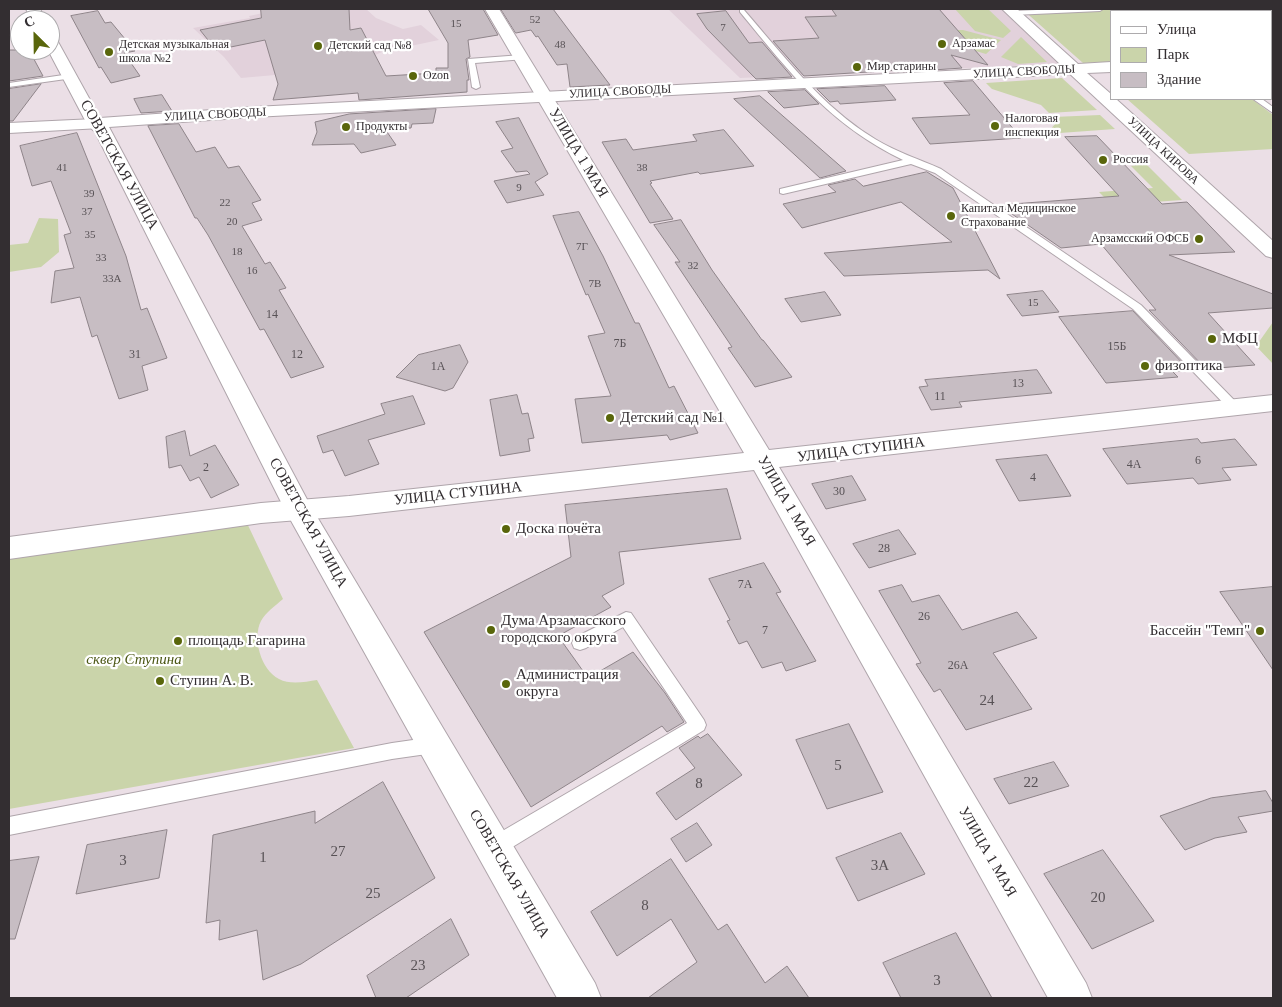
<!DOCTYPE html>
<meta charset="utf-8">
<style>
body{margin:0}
#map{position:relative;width:1282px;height:1007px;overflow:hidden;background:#ebdfe6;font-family:"Times New Roman",serif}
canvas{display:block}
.frame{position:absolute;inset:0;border:10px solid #332e31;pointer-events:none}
.legend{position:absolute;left:1110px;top:10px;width:162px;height:90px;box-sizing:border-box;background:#fff;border:1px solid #adabad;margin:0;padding:6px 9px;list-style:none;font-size:15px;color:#332e31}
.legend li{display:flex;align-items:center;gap:10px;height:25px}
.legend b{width:25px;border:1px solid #adabad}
.north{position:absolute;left:10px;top:10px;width:50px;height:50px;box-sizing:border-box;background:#fff;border:1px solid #adabad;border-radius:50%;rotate:337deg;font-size:14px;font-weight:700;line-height:20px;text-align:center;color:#332e31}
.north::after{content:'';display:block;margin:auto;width:18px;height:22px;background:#59660b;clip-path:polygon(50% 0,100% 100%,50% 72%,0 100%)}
</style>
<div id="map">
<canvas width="1282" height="1007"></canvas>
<div class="frame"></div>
<ul class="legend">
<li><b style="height:6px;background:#fff"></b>Улица</li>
<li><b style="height:14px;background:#cad4aa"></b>Парк</li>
<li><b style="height:14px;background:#c7bdc3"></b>Здание</li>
</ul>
<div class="north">С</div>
</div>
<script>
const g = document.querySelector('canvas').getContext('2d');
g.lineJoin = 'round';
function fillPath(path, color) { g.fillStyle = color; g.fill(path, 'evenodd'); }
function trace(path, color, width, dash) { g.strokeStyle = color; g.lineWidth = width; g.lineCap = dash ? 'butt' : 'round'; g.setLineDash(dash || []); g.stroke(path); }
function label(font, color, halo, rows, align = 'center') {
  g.font = font + ' "Times New Roman",serif'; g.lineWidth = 4.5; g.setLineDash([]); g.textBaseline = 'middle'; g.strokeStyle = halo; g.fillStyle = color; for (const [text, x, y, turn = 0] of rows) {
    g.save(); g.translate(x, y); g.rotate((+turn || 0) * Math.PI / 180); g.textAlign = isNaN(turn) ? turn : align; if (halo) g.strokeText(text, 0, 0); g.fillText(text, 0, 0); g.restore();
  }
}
fillPath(new Path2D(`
 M282,9H366L376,18L403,29L421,25L439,40L382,52L343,69L241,78L224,57L193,28L250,18L249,16Z
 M668,9H1001L1059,64L740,78Z`), '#e2d1db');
fillPath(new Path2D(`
 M955,9H988L1011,31L1003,38L975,31Z
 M1022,9L1063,10L1273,9V54H1271V11H1111V62L1083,63Z
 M953,30H963L1001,40L986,54L969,49Z
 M1021,37L1047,62L1018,64L1001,57Z
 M1062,78L1097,110L1049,113L1041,105L992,89L986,83Z
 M1127,99H1252L1273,115V149L1189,154Z
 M1100,115L1115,129L1046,134L1057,122L1053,117Z
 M1146,164L1182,200L1112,205L1099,192L1153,188L1131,166Z
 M39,218L58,219L59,252L41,267L9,272V245L28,243Z
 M1273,322V364L1256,346Z
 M245,519L283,599C275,606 266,612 261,621C252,638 261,670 279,679C290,685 305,682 317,680L354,748L9,809V544Z`), '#cad4aa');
const building = new Path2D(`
 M261,9H349L350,30L361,28L386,76L436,73V68H448V43L428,9H483L498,35L468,40L470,57L466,59L469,80H467V92L359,100L358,93L273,100L278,84L265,40L216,50L200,30L261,18Z
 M501,9H553L610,85L570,87L567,64L557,65L538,36L536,37L531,30L516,33Z
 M832,9H939L988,65L951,55L962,68L933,70L932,68L804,76L773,41L819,38L805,17L836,16Z
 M98,11L105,23L111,22L135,51L124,53L140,76L111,83L101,67L99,68L71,16Z
 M726,11L749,43L762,42L792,77L756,79L707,29L697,14Z
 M9,50H29L43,76L9,81Z
 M973,81L1021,138L930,144L912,118L970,115L944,83Z
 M41,84L13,121H9V89Z
 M885,86L896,100L840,104L838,101L830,102L817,89Z
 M805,90L819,104L784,108L768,92Z
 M162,95L172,111L141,113L134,99Z
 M760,96L846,171L820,178L734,99Z
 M436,109L433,123L412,124L411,128L385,129L396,145L361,153L354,144L312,145L317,132L315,122L349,114Z
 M519,118L548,174L535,182L544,195L507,203L494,181L530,174L527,171L516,172L501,151L513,148L496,122Z
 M179,124L196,152L215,147L228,168L239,166L261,200L252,203L262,220L242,226L265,264L270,262L286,288L279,290L324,367L291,378L264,329L260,330L208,235L197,218H195L148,126Z
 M724,130L754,166L700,174L698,172L650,181L652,183L650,184L673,219L650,223L602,142L626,139L633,150L697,141L693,135Z
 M77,133L126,256L141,310L147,308L167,358L142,366L148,390L119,399L97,335L92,337L80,297L51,303L55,271L74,268L64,235L71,233L51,181L32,186L20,146Z
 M1097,136L1162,204L1187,202L1235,252L1169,255L1273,294V308L1208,313L1255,365L1206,369L1149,310H1156L1101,244L1061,248L999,205L1119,196L1065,137Z
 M927,172L953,188L1000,279L988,270L844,276L824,253L952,242L901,202L802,228L783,204L836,192L828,185L855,179L863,186Z
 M579,212L603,256L635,323H639L669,388L674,386L698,433L670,440L667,435L582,443L575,399L611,396L588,336L605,333L588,294L586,295L553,216Z
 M681,220L712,270L762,340H763L792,377L755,387L728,348L732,347L675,262H680L654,225Z
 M1043,291L1059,312L1022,316L1007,295Z
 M825,292L841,315L801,322L785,299Z
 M1133,311L1189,370L1173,372L1178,377L1106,383L1059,317Z
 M460,345L468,362L453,388L445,391L396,377L418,355Z
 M1037,370L1052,393L959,402L962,407L931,410L919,387L928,386L925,380Z
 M517,395L522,414L528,413L534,438L528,439L530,451L500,456L490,400Z
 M413,396L425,424L368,440L379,464L345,476L333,450L323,453L317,436L385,414L381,404Z
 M185,431L190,456L215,445L239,485L211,498L199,477L190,481L181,465L169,468L166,437Z
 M1198,439L1201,443L1235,439L1257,465L1222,468L1231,480L1198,484L1193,478L1127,484L1103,449Z
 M1047,455L1071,496L1019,501L996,460Z
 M852,476L866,500L826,509L812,484Z
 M727,489L741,539L619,552L624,584L602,596L611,607L558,636L588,678L633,652L665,693L684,722L667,732L662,726L531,807L424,632L571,557L565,505Z
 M899,530L916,554L869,568L853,544Z
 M764,563L781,592L776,593L816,661L786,671L782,662L762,668L747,641L739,644L727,621L730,620L709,579Z
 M902,585L912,602L939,595L962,630L1017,612L1037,638L993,653L1032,709L966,730L940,689L934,692L916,664L921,663L879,591Z
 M1273,587V670L1220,592Z
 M849,724L883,792L827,809L796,740Z
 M708,734L742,775L676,820L656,793L695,768L679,748L698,736L700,738Z
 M1054,762L1069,786L1009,804L994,779Z
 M383,782L435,878L301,964L263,980L257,930L219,940L220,920L206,923L213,835L315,811V823Z
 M1266,791L1273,803V811L1238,817L1247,832L1215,838L1185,850L1160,816L1211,798Z
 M697,823L712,845L686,862L671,839Z
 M167,830L159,878L76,894L87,845Z
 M901,833L925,874L858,901L836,858Z
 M1103,850L1154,921L1092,949L1044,874Z
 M39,857L15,939H9V861Z
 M671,859L718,930L727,924L765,983L787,966L809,998H648L697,962L671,919L617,956L591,912Z
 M451,919L469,955L406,998H376L367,976Z
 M956,933L992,998H901L883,963Z`);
fillPath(building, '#c7bdc3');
trace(building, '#8e8489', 1);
const lane = new Path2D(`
 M1061,9H1103L1100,11L1013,15L1010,13L1013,11Z
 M1187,9H1227L1220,11H1180Z
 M740,10H744C784,56 822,107 875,139C896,152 919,159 941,169L1141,305L1237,403L1239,406L1237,409H1229L1133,309L935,173L911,164L783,194L780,193V189L903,160C830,125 790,73 740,12Z
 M522,55H525V59L475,63L480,87L476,89L472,87L468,59Z
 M70,74L74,76L73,78L9,87V83Z
 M1253,99H1262L1273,107V113Z
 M626,612L631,613L704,720L706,725L704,730L501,854L494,856L487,854L485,847L487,840L687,723L623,627L586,648L580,650L574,648L572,643L574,638Z
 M434,737L440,739L443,745L440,751L434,753L392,759L9,835V817L392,743Z`);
const street = new Path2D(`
 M485,9H499L769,450L1273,395V411L779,467L1086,983L1092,998H1048L754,470L349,516L261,523L9,559V537L261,503L349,496L744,453Z
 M95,119L101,120L103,124L101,128L9,133V123Z`);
const secondary = new Path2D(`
 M26,9H40L46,20H32Z
 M1002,9H1017L1078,64L1111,62V72L1087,73L1111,94V99H1116L1273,241V258L1266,256L1070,74L254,117L109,127L310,505L595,983L601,998H557L285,510L95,132L87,124L48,50H50V36L55,37L57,40L100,118L254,107L1061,65Z
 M1271,54H1273V63L1271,64Z`);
trace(lane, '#afa5ab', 2);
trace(street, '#afa5ab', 2);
trace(secondary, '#afa5ab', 2);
fillPath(lane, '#fff');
fillPath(street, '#fff');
fillPath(secondary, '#fff');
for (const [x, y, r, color] of [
 [942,44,5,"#59660b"],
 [318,46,5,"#59660b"],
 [109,52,5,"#59660b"],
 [857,67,5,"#59660b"],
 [413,76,5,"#59660b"],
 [995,126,5,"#59660b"],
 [346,127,5,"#59660b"],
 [1103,160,5,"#59660b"],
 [951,216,5,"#59660b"],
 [1199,239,5,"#59660b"],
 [1212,339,5,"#59660b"],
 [1145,366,5,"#59660b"],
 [610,418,5,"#59660b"],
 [506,529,5,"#59660b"],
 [491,630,5,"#59660b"],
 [1260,631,5,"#59660b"],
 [178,641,5,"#59660b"],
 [160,681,5,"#59660b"],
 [506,684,5,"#59660b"]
]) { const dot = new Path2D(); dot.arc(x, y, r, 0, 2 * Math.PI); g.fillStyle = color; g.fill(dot); trace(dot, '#fff', 2); }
label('11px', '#585256', null, [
 ["52",535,20],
 ["15",456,24],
 ["7",723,28],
 ["48",560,45],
 ["41",62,168],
 ["38",642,168],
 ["9",519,188],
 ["39",89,194],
 ["22",225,203],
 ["37",87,212],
 ["20",232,222],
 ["35",90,235],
 ["7Г",582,247],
 ["18",237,252],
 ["33",101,258],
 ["32",693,266],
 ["16",252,271],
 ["33А",112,279],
 ["7В",595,284],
 ["15",1033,303]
]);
label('12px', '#332e31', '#fff', [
 ["Арзамас",952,44],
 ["Детская музыкальная",119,45],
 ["школа №2",119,59],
 ["Детский сад №8",328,46],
 ["Мир старины",867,67],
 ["Ozon",423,76],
 ["Налоговая",1005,119],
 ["инспекция",1005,133],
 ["Продукты",356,127],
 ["Россия",1113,160],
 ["Капитал Медицинское",961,209],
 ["Страхование",961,223],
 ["Арзамсский ОФСБ",1189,239,"right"]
], 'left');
label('12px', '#332e31', '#fff', [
 ["УЛИЦА СВОБОДЫ",1024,72,-3],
 ["УЛИЦА СВОБОДЫ",620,92,-3],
 ["УЛИЦА СВОБОДЫ",215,115,-3],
 ["УЛИЦА КИРОВА",1163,151,43]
]);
label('12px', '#585256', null, [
 ["14",272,315],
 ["7Б",620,344],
 ["15Б",1117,347],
 ["31",135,355],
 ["12",297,355],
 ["1А",438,367],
 ["13",1018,384],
 ["11",940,397],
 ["6",1198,461],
 ["4А",1134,465],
 ["2",206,468],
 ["4",1033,478],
 ["30",839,492],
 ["28",884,549],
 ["7А",745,585],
 ["26",924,617],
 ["7",765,631],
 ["26А",958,666]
]);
label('15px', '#332e31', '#fff', [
 ["УЛИЦА 1 МАЯ",578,153,59],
 ["СОВЕТСКАЯ УЛИЦА",119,165,61],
 ["УЛИЦА СТУПИНА",861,450,-7],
 ["УЛИЦА СТУПИНА",458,494,-6],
 ["УЛИЦА 1 МАЯ",786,501,60],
 ["СОВЕТСКАЯ УЛИЦА",308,523,61],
 ["УЛИЦА 1 МАЯ",987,852,60],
 ["СОВЕТСКАЯ УЛИЦА",509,874,60]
]);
label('15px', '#332e31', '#fff', [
 ["МФЦ",1222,339],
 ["физоптика",1155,366],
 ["Детский сад №1",620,418],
 ["Доска почёта",516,529],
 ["Дума Арзамасского",501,621],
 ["городского округа",501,638],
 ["Бассейн \"Темп\"",1250,631,"right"],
 ["площадь Гагарина",188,641],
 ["Администрация",516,675],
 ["округа",516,692],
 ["Ступин А. В.",170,681]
], 'left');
label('italic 15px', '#4c5715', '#fff', [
 ["сквер Ступина",134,660]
]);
label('15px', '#585256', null, [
 ["24",987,701],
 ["5",838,766],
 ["22",1031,783],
 ["8",699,784],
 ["27",338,852],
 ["1",263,858],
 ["3",123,861],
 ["3А",880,866],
 ["25",373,894],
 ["20",1098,898],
 ["8",645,906],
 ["23",418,966],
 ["3",937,981]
]);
</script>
